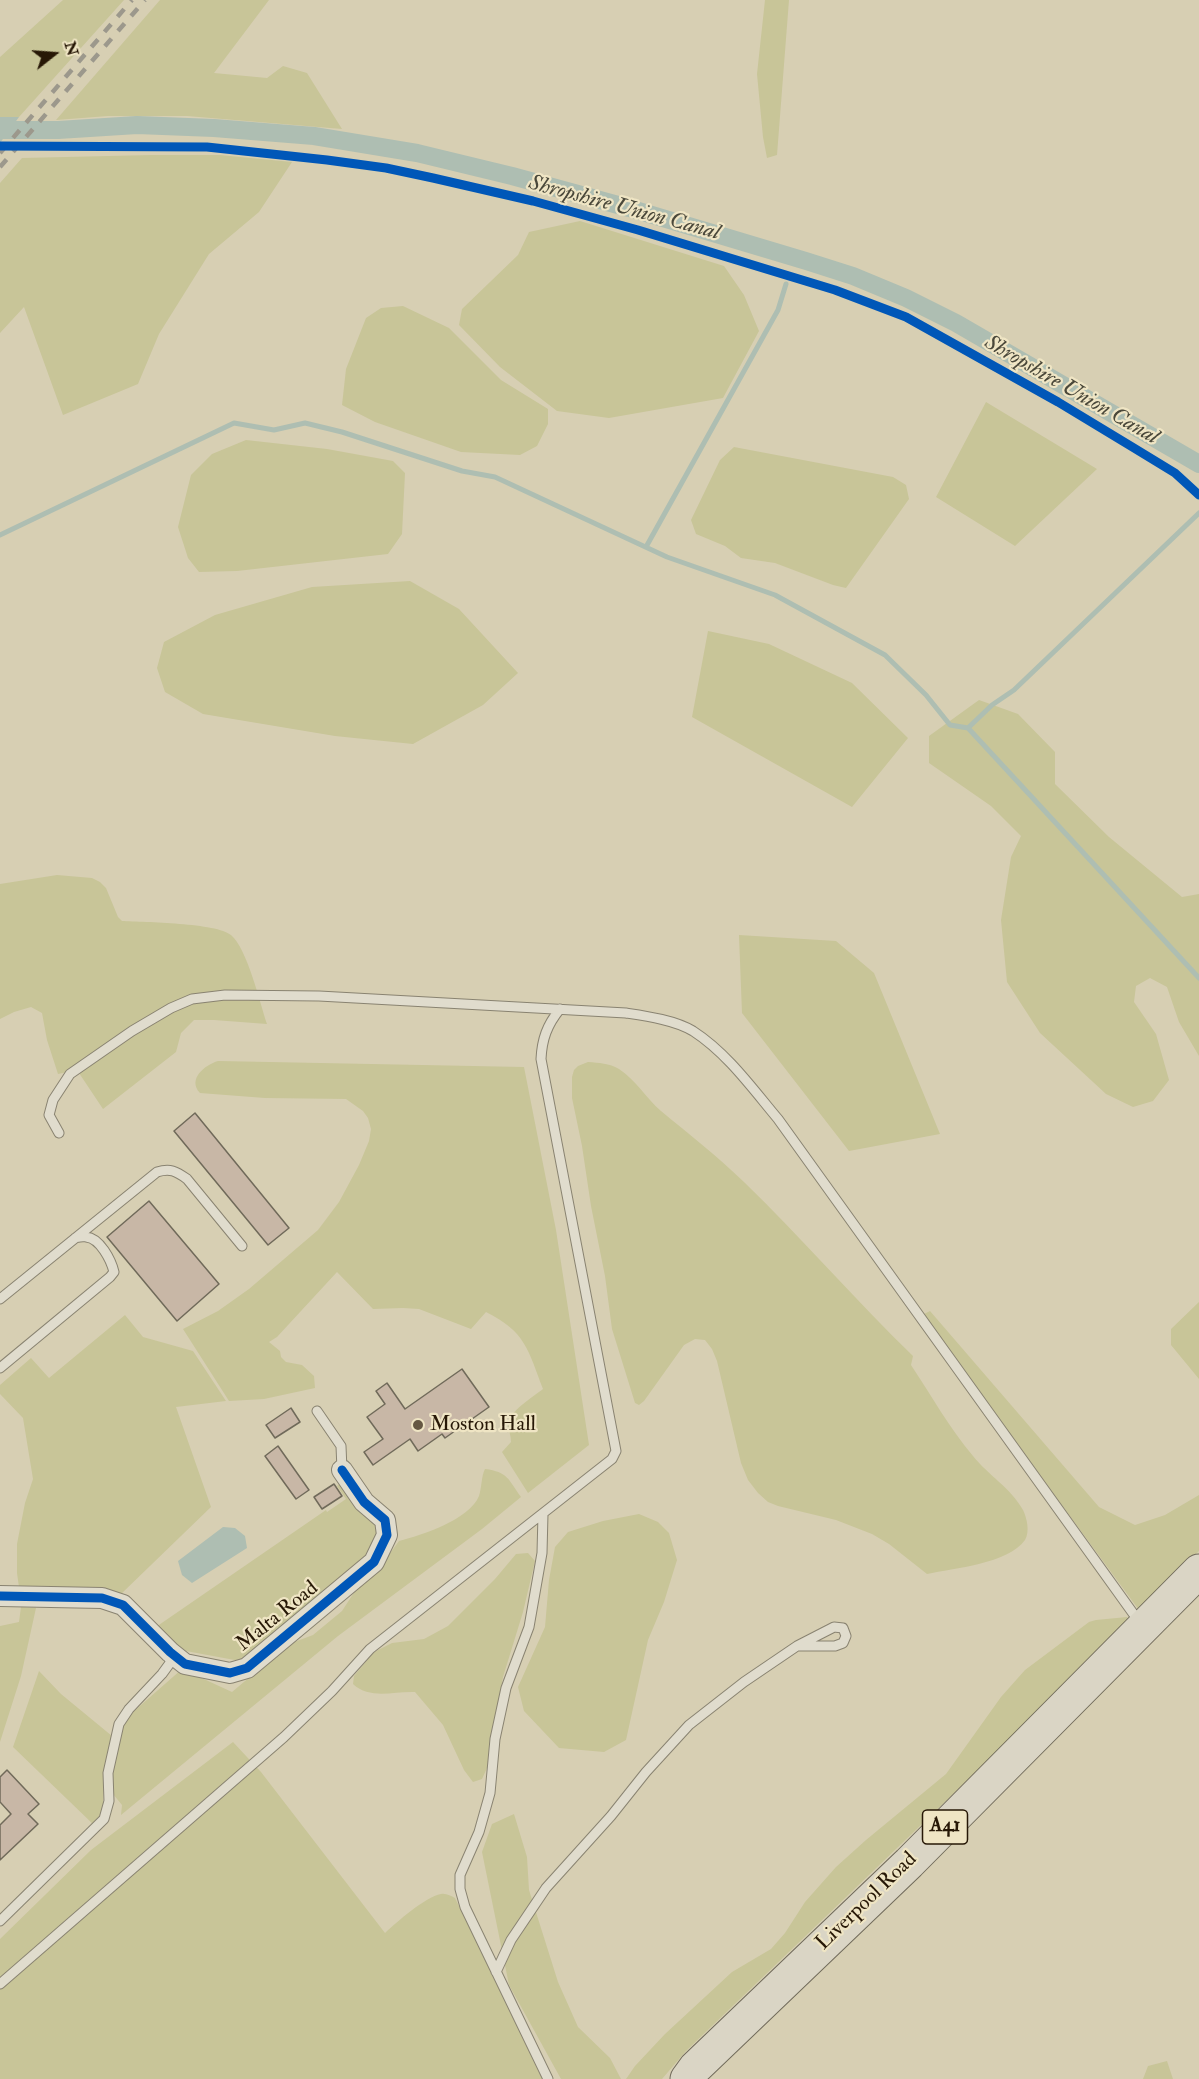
<!DOCTYPE html>
<style>
body{margin:0}
#map{position:relative;width:1199px;height:2079px;overflow:hidden;background:#d7cfb3;font-family:"IM FELL Double Pica",serif}
canvas{display:block}
.north{position:absolute;left:24px;top:24px;width:60px;height:60px;-webkit-text-stroke:4px #efe5c4;paint-order:stroke;rotate:73deg;font-size:16px;font-weight:700;line-height:24px;text-align:center;color:#271806}
.north::after{content:'';display:block;margin:auto;width:21px;height:27px;background:#271806;clip-path:polygon(50% 0,100% 100%,50% 72%,0 100%)}
</style>
<div id="map">
<canvas width="1199" height="2079"></canvas>
<div class="north">N</div>
</div>
<script>
const g = document.querySelector('canvas').getContext('2d');
g.lineJoin = 'round';
function fillPath(path, color) { g.fillStyle = color; g.fill(path, 'evenodd'); }
function trace(path, color, width, dash) { g.strokeStyle = color; g.lineWidth = width; g.lineCap = dash ? 'butt' : 'round'; g.setLineDash(dash || []); g.stroke(path); }
function label(font, color, halo, rows, align = 'center') {
  g.font = font + ' "IM FELL Double Pica",serif'; g.lineWidth = 4.5; g.setLineDash([]); g.textBaseline = 'middle'; g.strokeStyle = halo; g.fillStyle = color; for (const [text, x, y, turn = 0] of rows) {
    g.save(); g.translate(x, y); g.rotate((+turn || 0) * Math.PI / 180); g.textAlign = isNaN(turn) ? turn : align; if (halo) g.strokeText(text, 0, 0); g.fillText(text, 0, 0); g.restore();
  }
}
fillPath(new Path2D(`
 M63,0H124L19,117H0V57Z
 M160,0H269L214,73L267,78L283,66L307,73L342,129L187,116H108L56,120Z
 M765,0H789L777,155L767,158L763,137L757,74Z
 M152,155H220L292,162L259,212L209,254L159,334L138,384L63,415L24,307L0,333V183L22,158Z
 M580,221L724,266L744,295L759,331L723,398L609,418L557,411L500,367L459,325L462,309L518,255L529,232Z
 M403,306L449,328L501,380L548,409V424L537,446L520,455L461,452L375,422L342,405L346,369L366,318L381,308Z
 M986,402L1097,469L1015,546L936,497Z
 M246,440L327,449L393,461L405,473L402,534L388,554L237,571L199,572L188,558L178,527L191,475L212,454Z
 M734,447L893,477L906,485L909,499L846,588L833,585L775,563L741,558L725,546L696,534L691,520L720,460Z
 M410,581L459,609L518,673L483,705L413,744L335,736L203,714L165,692L157,668L164,642L215,615L312,587Z
 M708,631L769,644L852,683L908,738L852,807L692,717Z
 M979,700L1018,714L1055,752V784L1109,837L1182,897L1199,894V1056L1179,1022L1167,987L1150,978L1136,986L1134,1002L1156,1034L1169,1080L1153,1101L1133,1107L1106,1094L1040,1033L1007,982L1001,920L1011,857L1021,836L991,806L929,763V736Z
 M57,875L92,878L100,882L106,888L118,917L122,921C144,922 217,923 231,935C247,948 260,1003 267,1024L214,1020H194L181,1033L176,1052L103,1109L77,1070L58,1074L47,1040L42,1013L31,1007L14,1012L0,1019V884Z
 M739,935L836,941L874,973L940,1134L849,1151L742,1013Z
 M218,1061L524,1067L556,1230L589,1445L528,1493L502,1452L511,1442C511,1435 508,1429 508,1423C509,1412 534,1396 543,1389C528,1350 526,1332 486,1312L471,1329L419,1309L403,1308L373,1309L337,1272L277,1337L269,1342L280,1351L281,1357L286,1362L302,1365L314,1376L315,1388L264,1399L229,1401L183,1329L218,1311L249,1289L318,1230L339,1202L359,1165L369,1141L371,1129L368,1118L363,1111L346,1099L265,1098L200,1093C187,1079 205,1065 218,1061Z
 M588,1062C599,1063 609,1063 619,1069C636,1080 646,1098 661,1111C689,1134 718,1157 744,1182C802,1238 855,1300 913,1356L911,1365C931,1395 950,1429 973,1456C988,1475 1011,1488 1023,1510C1027,1518 1030,1532 1025,1540C1008,1564 954,1568 927,1574L889,1544L872,1534L836,1520L778,1506L768,1502L758,1493L748,1480L741,1463L717,1361L712,1349L705,1340L695,1339L684,1345L644,1401L639,1405L635,1403L612,1329L605,1276L591,1206L582,1146L572,1098V1077L574,1070L578,1066Z
 M1199,1302V1379L1171,1345V1329Z
 M930,1311L1099,1507L1135,1525L1165,1515L1199,1495V1551L1139,1610L922,1315Z
 M125,1315L143,1337L193,1351L226,1401L176,1407L211,1507L120,1595L20,1594L17,1573V1544L25,1503L33,1479L23,1418L0,1394V1385L31,1358L49,1378Z
 M485,1469C508,1472 508,1479 521,1497L482,1529L338,1636L121,1815L122,1805L113,1794L110,1782L122,1727L133,1712L182,1669L232,1692L289,1644L313,1635L342,1611L357,1588L378,1570L399,1541C422,1535 469,1520 479,1496C482,1487 481,1477 485,1469Z
 M340,1483L347,1485L377,1528L380,1538L361,1565L240,1661L186,1651L153,1629L326,1510L327,1512L346,1499L337,1486Z
 M639,1514L658,1522L669,1533L677,1560L664,1602L648,1640L626,1740L604,1752L559,1748L524,1711L518,1687L545,1627L549,1580L555,1547L568,1532L603,1521Z
 M528,1553L535,1561L523,1612L503,1677L487,1768L482,1779L473,1782L464,1770L443,1725L415,1692C394,1691 370,1700 353,1684L354,1676L374,1652L392,1643L424,1639L448,1626L495,1579L516,1554Z
 M21,1607L36,1608L21,1676L0,1742V1626L19,1622Z
 M1127,1617L1131,1623L686,2051L662,2079H626L635,2066L665,2034L732,1972L771,1949L785,1933L805,1902L836,1867L866,1840L946,1774L1001,1697L1025,1670L1089,1622L1096,1620Z
 M39,1671L61,1694L112,1736L103,1774V1808L95,1826L13,1747Z
 M233,1742L261,1772L385,1933C397,1922 425,1897 441,1894C446,1893 451,1896 455,1898L544,2079H0V1939L91,1850Z
 M514,1814L527,1857L529,1890L558,1982L578,2027L610,2058L621,2079H561L509,1985L482,1852L492,1824Z
 M1167,2061L1173,2079H1143L1148,2066Z`), '#c8c598');
fillPath(new Path2D(`
 M0,117H19L0,143Z
 M223,1527L235,1528L245,1536L247,1548L192,1583L182,1575L178,1561Z`), '#aebeb2');
trace(new Path2D(`
 M0,535L234,423L274,430L305,423L342,432L462,471L495,477L667,557L775,595L885,655L926,695L950,725L968,728L1199,978
 M646,547L778,310L786,284
 M968,728L992,705L1014,690L1199,513`), '#aebeb2', 5);
trace(new Path2D(`
 M0,130H58L137,125L214,128L314,136L417,153L512,176L629,208L806,261L853,276L906,298L956,323L1199,464`), '#aebeb2', 18);
const building = new Path2D(`
 M195,1113L289,1228L268,1245L174,1131Z
 M149,1201L219,1284L177,1321L107,1237Z
 M462,1369L489,1407L445,1438L442,1434L418,1451L410,1439L373,1465L364,1452L383,1439L367,1417L385,1404L376,1391L387,1383L405,1409Z
 M291,1408L300,1422L275,1438L266,1425Z
 M278,1446L309,1490L296,1499L265,1456Z
 M334,1484L342,1496L322,1509L314,1497Z
 M7,1770L39,1804L28,1814L38,1824L0,1860V1825L11,1814L0,1802V1777Z`);
fillPath(building, '#c8b7a6');
trace(building, '#706a5a', 1.5);
const lane = new Path2D(`
 M59,1133L49,1115L53,1100L70,1074L132,1031L171,1008L192,999L225,995L319,996L626,1013C646,1016 675,1020 693,1031C727,1053 752,1088 778,1119L1140,1623
 M0,1299L157,1172C170,1168 176,1171 187,1179L242,1246
 M0,1368L110,1277L114,1272C111,1260 100,1238 86,1237C82,1236 79,1237 75,1238
 M317,1411L341,1446L342,1470
 M543,1514L542,1553L529,1627L506,1688L495,1739L490,1793L479,1832L460,1875V1889L465,1907L548,2079
 M0,1921L104,1819L109,1801L108,1773L119,1724L129,1709L162,1674L170,1663V1652
 M496,1972L511,1940L546,1888L611,1816L646,1772L689,1725L744,1682L797,1646L834,1627L843,1628L846,1636L843,1643L835,1646H797
 M0,1984L284,1737L332,1691L370,1649L612,1459L616,1451L541,1059C542,1039 547,1025 560,1009`);
const street = new Path2D(`
 M0,1596L102,1598L123,1605L170,1652L185,1664L230,1673L247,1668L374,1562L387,1535L385,1520L364,1502L342,1470`);
const highway = new Path2D(`
 M687,2079L695,2068L909,1863L1199,1571`);
trace(lane, '#898371', 11);
trace(street, '#898371', 22);
trace(highway, '#706a5a', 35);
trace(lane, '#e0dccd', 9);
trace(street, '#e0dccd', 20);
trace(highway, '#dad5c5', 33);
trace(new Path2D(`
 M0,153L132,0
 M0,167L145,0`), '#9c988c', 4.5, [10, 10]);
trace(new Path2D(`
 M0,146L207,147L327,160L386,168L433,178L533,201L638,230L835,290L906,317L1058,402L1134,448L1175,473L1199,495
 M0,1596L102,1598L123,1605L170,1652L185,1664L230,1673L247,1668L374,1562L387,1535L385,1520L364,1502L342,1470`), '#0057b8', 9);
for (const [x, y, r, color] of [
 [418,1425,6,"#655843"]
]) { const dot = new Path2D(); dot.arc(x, y, r, 0, 2 * Math.PI); g.fillStyle = color; g.fill(dot); trace(dot, '#efe5c4', 2); }
for (const [x, y, w] of [
 [945,1827,45]
]) { const box = new Path2D(); box.roundRect(x - w / 2, y - 17, w, 34, 4.5); g.fillStyle = '#efe5c4'; g.fill(box); trace(box, '#271806', 1.5); }
label('bold 20px', '#271806', null, [
 ["A41",945,1827]
]);
label('21px', '#271806', '#efe5c4', [
 ["Moston Hall",430,1425]
], 'left');
label('21px', '#271806', '#efe5c4', [
 ["Malta Road",278,1617,-39],
 ["Liverpool Road",867,1902,-44]
]);
label('italic 22px', '#4a483a', '#efe5c4', [
 ["Shropshire Union Canal",624,209,15],
 ["Shropshire Union Canal",1071,391,30]
]);
</script>
